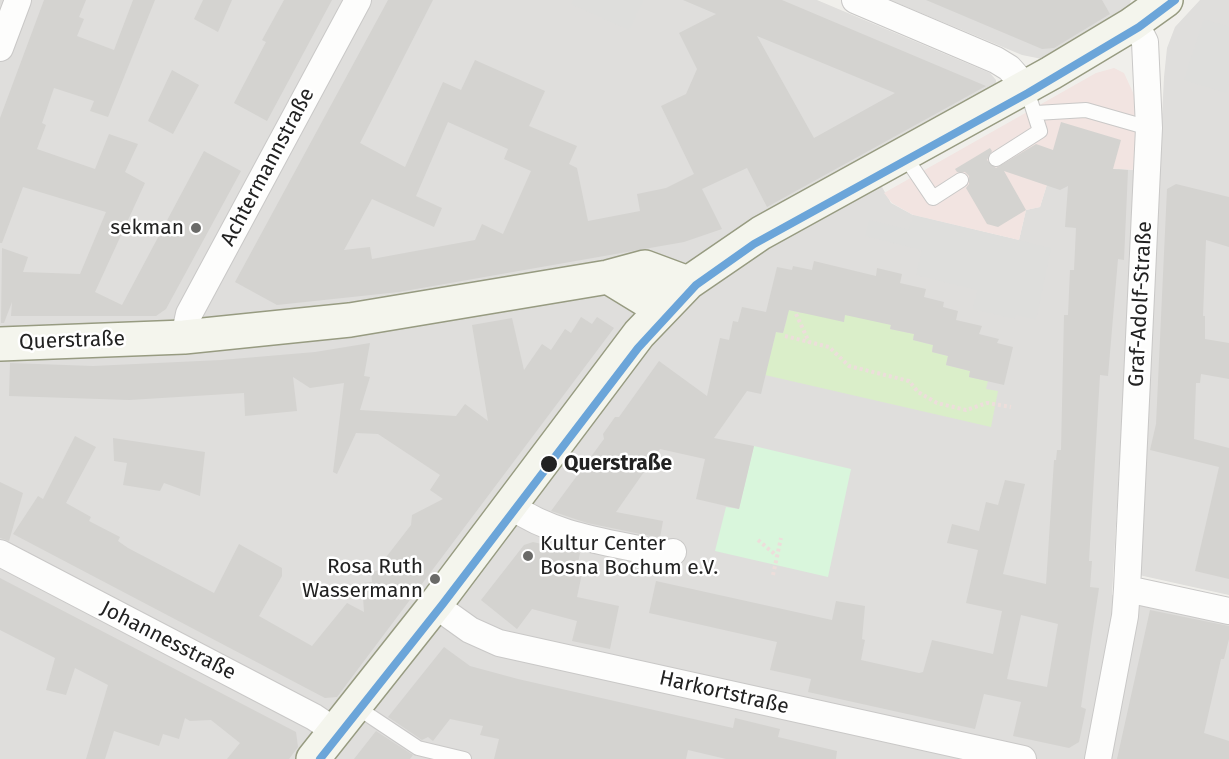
<!DOCTYPE html>
<meta charset="utf-8">
<style>
body{margin:0}
canvas{display:block;background:#f0efeb}
</style>
<canvas width="1229" height="759"></canvas>
<script>
const g = document.querySelector('canvas').getContext('2d');
g.lineJoin = 'round';
function fillPath(path, color) { g.fillStyle = color; g.fill(path, 'evenodd'); }
function trace(path, color, width, dash) { g.strokeStyle = color; g.lineWidth = width; g.lineCap = dash ? 'butt' : 'round'; g.setLineDash(dash || []); g.stroke(path); }
function label(font, color, halo, rows, align = 'center') {
  g.font = font + ' "Fira Sans",sans-serif'; g.lineWidth = 5; g.setLineDash([]); g.textBaseline = 'middle'; g.strokeStyle = halo; g.fillStyle = color; for (const [text, x, y, turn = 0] of rows) {
    g.save(); g.translate(x, y); g.rotate((+turn || 0) * Math.PI / 180); g.textAlign = isNaN(turn) ? turn : align; if (halo) g.strokeText(text, 0, 0); g.fillText(text, 0, 0); g.restore();
  }
}
fillPath(new Path2D(`
 M0,0H817L990,73L996,80V88L869,164L891,203L913,215L1019,240L1026,210L1040,207L1053,165L1136,170L1112,595L1229,620V759H0Z
 M890,0H1131L1126,16L1047,60L1022,55Z
 M1200,0H1229V595L1139,575L1164,77L1167,48L1175,27Z`), '#dfdedc');
fillPath(new Path2D(`
 M1114,68L1124,73L1136,99V170L1053,165L1040,207L1026,210L1019,240L913,215L892,203L884,193L1096,73Z`), '#f2e4e1');
fillPath(new Path2D(`
 M573,0H643L629,30L571,4Z
 M1204,19L1229,27V84L1226,93L1184,80Z
 M913,215L1051,248L1036,320L1016,315L1015,319L973,309L977,290L916,275L922,250L865,236L869,220L909,230Z`), '#dededc');
fillPath(new Path2D(`
 M804,307L843,322L845,315L892,319L890,329L914,334L913,340L933,345L932,352L948,356L946,365L970,371L969,377L988,381L986,389L998,391L991,427L765,375L776,332L783,333L787,318L784,309L802,313Z`), '#daeec9');
fillPath(new Path2D(`
 M754,446L851,469L828,577L715,551L726,507L739,509Z`), '#d9f6dc');
fillPath(new Path2D(`
 M44,0H86L79,17L84,19L77,36L114,50L133,0H155L108,117L90,111L94,101L54,88L42,123L46,125L37,149L95,169L109,134L138,144L125,172L145,183L95,292L122,305L204,151L241,171L166,309L156,316H11L12,302L4,323H1L2,248L28,257L23,272L80,274L106,212L23,187L2,243H0V118Z
 M203,0H232L218,32L194,19Z
 M284,0H332L267,121L234,103L266,42L262,40Z
 M388,0H433L360,143L405,167L443,82L461,90L475,60L545,91L529,126L577,146L569,164L577,168L588,221L640,211L637,194L666,188L694,174L661,106L686,94L697,69L679,33L716,14L683,0H782L986,86L767,207L747,168L702,189L722,229L684,242L399,292L277,305L235,282ZM757,36L837,69L895,93L814,138ZM448,122L508,149L504,159L531,171L503,234L482,224L475,240L372,259L370,247L344,250L372,199L434,227L442,208L416,196Z
 M926,0H1102L1110,14L1054,48L1042,49Z
 M172,70L199,85L173,134L148,121Z
 M1061,122L1121,140L1113,169L1128,170L1124,260L1118,259L1108,376L1100,375L1089,561H1092L1090,587L1099,588L1081,707L1086,709L1079,742L1069,748L1013,736L1021,702L984,694L975,729L808,692L811,679L770,670L777,642L649,613L656,581L832,620L836,601L865,606L862,639L865,640L861,660L919,673L923,672L932,640L993,654L1002,611L966,603L978,550L947,543L952,524L979,531L986,502L998,505L1005,480L1025,484L1003,574L1046,584L1054,460H1056L1057,450H1061L1064,315H1068L1070,270H1074L1076,228L1065,227L1068,186L1060,190L1004,171L1026,210L998,227L987,224L966,188L969,184V176L965,172H957L955,169L990,148L992,151L987,160L996,168L1036,144L1053,150ZM1021,615L1058,624L1047,687L1007,679Z
 M1176,184L1229,197V247L1206,240L1203,316H1205V339L1229,343V379L1201,374L1200,383H1196L1194,439L1229,448V579L1195,571L1219,467L1150,450L1156,424L1167,189Z
 M814,261L876,276L877,268L902,274L900,283L926,289L924,297L944,302L943,307L958,311L956,320L982,326L979,334L999,339L997,343L1013,347L1004,385L969,377L970,371L946,365L948,356L932,352L933,345L913,340L914,334L890,329L891,325L845,315L844,322L789,310L783,333L776,332L761,394L747,391L714,438L754,446L739,509L696,499L705,459L660,449L616,512L663,521L660,538L587,523L551,511L604,439L603,434L615,417H619L659,361L707,396L720,338L729,340L733,321L738,322L742,307L766,312L777,267L792,270L793,266L812,270Z
 M581,317L592,324L597,317L614,328L337,697L325,698L13,534L38,496L43,499L75,436L96,447L66,503L91,517L89,521L120,537L118,541L128,548L214,593L239,544L282,568V576L259,616L312,646L347,603L364,612L362,583L372,582L371,572L380,570V565L411,525L412,515L443,499L430,490L440,475L378,434L356,433L337,474L333,472L344,383L310,388L293,377L297,411L245,416L244,393L129,400L9,396L10,363L93,366L221,360L315,352L370,343L364,376L370,377L360,410L456,416L465,404L488,421L472,325L512,318L524,370L542,344L551,350L565,329L571,333Z
 M113,438L205,452L200,496L164,483L160,491L123,485L127,463L114,461Z
 M0,482L23,493L9,541L0,538Z
 M533,542L580,553L577,568L583,569L577,597L619,606L610,649L572,641L577,621L532,609L517,629L481,600L524,545Z
 M0,578L296,732L298,747L289,759H227L240,743L211,720L190,721L185,718L179,739L163,734L159,746L114,731L105,759H86L108,685L75,668L66,695L46,690L55,658L0,630Z
 M1150,610L1229,626V639L1224,659H1221L1204,733L1229,741V759H1117Z
 M444,647L470,666L518,679L733,728L735,718L780,729L778,737L837,751L836,759H726L688,750L686,759H494L499,739L480,735L483,726L450,719L433,741L428,737L422,740L388,717Z
 M376,731L413,755L410,759H354Z`), '#d4d3d0');
const lane = new Path2D(`
 M1036,113L1086,110L1149,128
 M904,155L933,198L961,180
 M996,159L1040,131L1026,87
 M355,706L418,748L464,759`);
const street = new Path2D(`
 M855,0L996,60L1009,68L1026,87
 M0,48L18,0
 M184,337L189,314L358,0
 M511,506C555,537 610,542 662,554L673,552
 M0,553L314,717L335,731
 M1127,589L1229,611
 M435,605L470,630L499,643L1023,759
 M1098,759L1125,616L1127,589L1149,128L1145,42L1135,22`);
const secondary = new Path2D(`
 M608,277L662,310
 M0,344L184,337L350,320L608,277L645,267L688,283
 M313,759L435,605L639,334L688,283L761,233L1051,73L1131,25L1166,0`);
trace(lane, '#c9c8c7', 16);
trace(street, '#c9c8c7', 28);
trace(secondary, '#979b81', 36);
trace(new Path2D(`
 M796,314L809,342
 M785,336L829,347L849,366L909,381L918,392L937,403L966,410L987,403L1011,407
 M758,540L777,556
 M773,575L781,538`), '#eddedb', 4, [3, 3]);
trace(lane, '#fdfdfc', 14);
trace(street, '#fdfdfc', 26);
trace(secondary, '#f4f5ed', 33);
trace(new Path2D(`
 M320,759L442,605L638,348L696,285L754,244L1028,93L1139,27L1175,0`), '#6ba5d9', 8);
for (const [x, y, r, color] of [
 [196,228,6,"#6a6a68"],
 [549,464,9,"#222"],
 [528,556,6,"#6a6a68"],
 [435,579,6,"#6a6a68"]
]) { const dot = new Path2D(); dot.arc(x, y, r, 0, 2 * Math.PI); g.fillStyle = color; g.fill(dot); trace(dot, '#fff', 2); }
label('21px', '#222', '#fff', [
 ["Achtermannstraße",268,167,-62],
 ["Graf-Adolf-Straße",1141,304,-87],
 ["Querstraße",72,341,-2],
 ["Johannesstraße",168,641,27],
 ["Harkortstraße",724,693,13]
]);
label('21px', '#222', '#fff', [
 ["sekman",184,228],
 ["Kultur Center",540,544,"left"],
 ["Bosna Bochum e.V.",540,568,"left"],
 ["Rosa Ruth",423,567],
 ["Wassermann",423,591]
], 'right');
label('bold 21px', '#222', '#fff', [
 ["Querstraße",564,464]
], 'left');
</script>
